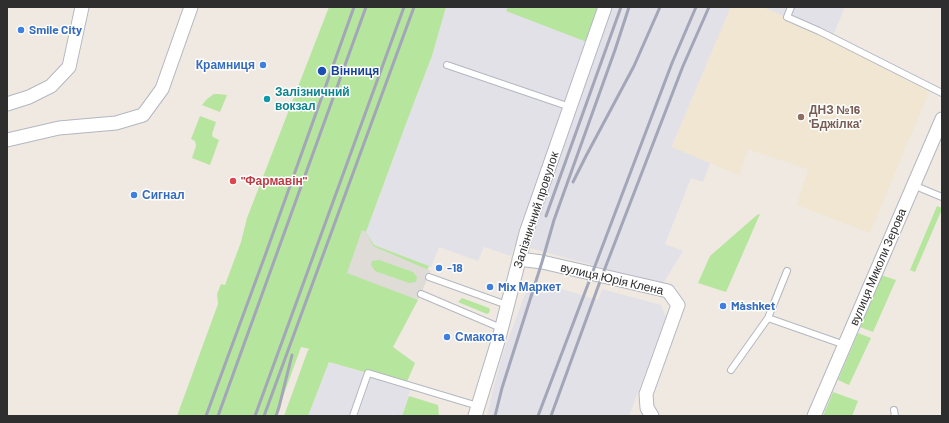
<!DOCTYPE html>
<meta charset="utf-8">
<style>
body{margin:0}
#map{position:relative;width:949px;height:423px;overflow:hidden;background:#efe9e1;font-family:Barlow,sans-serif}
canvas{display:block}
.frame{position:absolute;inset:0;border:8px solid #2e2e2e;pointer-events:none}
</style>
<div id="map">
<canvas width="949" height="423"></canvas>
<div class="frame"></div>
</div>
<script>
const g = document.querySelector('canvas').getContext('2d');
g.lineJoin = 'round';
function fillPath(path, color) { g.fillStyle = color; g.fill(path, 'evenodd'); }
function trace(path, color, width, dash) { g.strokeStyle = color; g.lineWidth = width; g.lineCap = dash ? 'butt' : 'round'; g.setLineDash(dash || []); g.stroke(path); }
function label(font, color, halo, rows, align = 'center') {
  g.font = font + ' Barlow,sans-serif'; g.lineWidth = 3; g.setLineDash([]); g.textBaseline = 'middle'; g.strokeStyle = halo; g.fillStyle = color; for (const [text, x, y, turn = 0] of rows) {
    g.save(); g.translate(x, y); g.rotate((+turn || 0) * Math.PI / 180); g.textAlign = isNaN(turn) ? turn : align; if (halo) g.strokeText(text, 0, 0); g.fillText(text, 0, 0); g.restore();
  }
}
fillPath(new Path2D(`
 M446,7H508L506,11L605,7H731L672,146L710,163L703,182L691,178L665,244L683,251L664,282L657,283L530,248L515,245L511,256L484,247L478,261L439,247L431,267L374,245L366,232L410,113L432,56Z
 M762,7H845L832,38Z
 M538,282L598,300L602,289L661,305L666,317L629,416H487L493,390L502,356L528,286Z
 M329,362L411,387L402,416L391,414L390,416H308Z`), '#e3e1e8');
fillPath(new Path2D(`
 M731,7H763L819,31L931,87L870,233L797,205L808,169L748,149L739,175L672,147Z`), '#f0e6d1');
fillPath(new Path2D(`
 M329,7H446L432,56L410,113L366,232L374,245L429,266L415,298L418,300L393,347L415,363L406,384L329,362L308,416H284L308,350L310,349L301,347L276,416H177L218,304L217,294L221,284L225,285L241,242L247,218Z
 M508,7H605L592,44L506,11Z
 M214,94H218L227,95L220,112L202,105L207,99Z
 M200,116L216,122L212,134L213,137L219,140L210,165L192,158L196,146L195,141L191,139Z
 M937,206L942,208V209L915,272L910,270Z
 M760,214L726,292L698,283L710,256L757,215Z
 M881,275L896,280L873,332L860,327Z
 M462,298L489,308L490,310L489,313L487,314L458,302Z
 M858,333L871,338L849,385L838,380Z
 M833,392L858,401L852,416H823Z
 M409,396L438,405L439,416H402Z`), '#b6e59e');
fillPath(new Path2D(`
 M362,230L366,232L373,246L431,271L418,300L347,273ZM379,260L413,272L417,277L416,282L409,283L375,271L371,265L372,261Z`), '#dfdcd8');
const lane = new Path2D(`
 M791,7L787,17L819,31L942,93
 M447,65L570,107
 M913,185L942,197
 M429,277L507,305
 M421,294L501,328
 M768,318L787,271
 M731,370L768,318L845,345
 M894,410L895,416
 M353,416L368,373L478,406`);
const street = new Path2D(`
 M7,104L29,97L51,86L69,67L82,7
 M7,140L59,128L116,123L143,115L162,89L191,7
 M519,259L542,262L668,291L678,305L646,394L647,408L652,416
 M475,416L499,338L526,233L605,7
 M814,416L942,119`);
trace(lane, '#b4b7c1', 8);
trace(street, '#b4b7c1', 15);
trace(lane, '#fff', 6);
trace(street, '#fff', 13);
trace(new Path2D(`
 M573,182L586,156L634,66L660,7
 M546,216L621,7
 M206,416L266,253L354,7
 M218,416L366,7
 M255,416L404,7
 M264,416L414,7
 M276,416L279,407L292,355
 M495,416L502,388L542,262L554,220L615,50L629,7
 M538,416L672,63L696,7
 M551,416L602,276L683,66L709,7`), '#a3a6b8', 3);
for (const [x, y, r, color] of [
 [21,30,4,"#3f7fe0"],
 [263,65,4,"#3f7fe0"],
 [322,71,5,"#1a4fb4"],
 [267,99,4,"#0f9aa8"],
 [801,117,4,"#8d6e63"],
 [233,181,4,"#e0444e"],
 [134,195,4,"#3f7fe0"],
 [439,268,4,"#3f7fe0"],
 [490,287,4,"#3f7fe0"],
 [723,306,4,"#3f7fe0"],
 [447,337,4,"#3f7fe0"]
]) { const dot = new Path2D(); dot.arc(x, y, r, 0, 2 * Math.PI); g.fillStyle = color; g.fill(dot); trace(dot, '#fff', 1.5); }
label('bold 12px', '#366cbe', '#fff', [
 ["Smile City",29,30],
 ["Крамниця",255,65,"right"],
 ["Сигнал",142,195],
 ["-18",447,268],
 ["Mix Маркет",498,287],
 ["Màshket",731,306],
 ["Смакота",455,337]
], 'left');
label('bold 12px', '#164399', '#fff', [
 ["Вінниця",331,71]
], 'left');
label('bold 12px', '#0d838f', '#fff', [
 ["Залізничний",275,92],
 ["вокзал",275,106]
], 'left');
label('bold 12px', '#785e54', '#fff', [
 ["ДНЗ №16",809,110],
 ["'Бджілка'",809,124]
], 'left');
label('bold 12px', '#be3a42', '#fff', [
 ["\"Фармавін\"",241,181]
], 'left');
label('12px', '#2e2e2e', '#fff', [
 ["Залізничний провулок",536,210,-72],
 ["вулиця Миколи Зерова",878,267,-67],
 ["вулиця Юрія Клена",612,279,13]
]);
</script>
